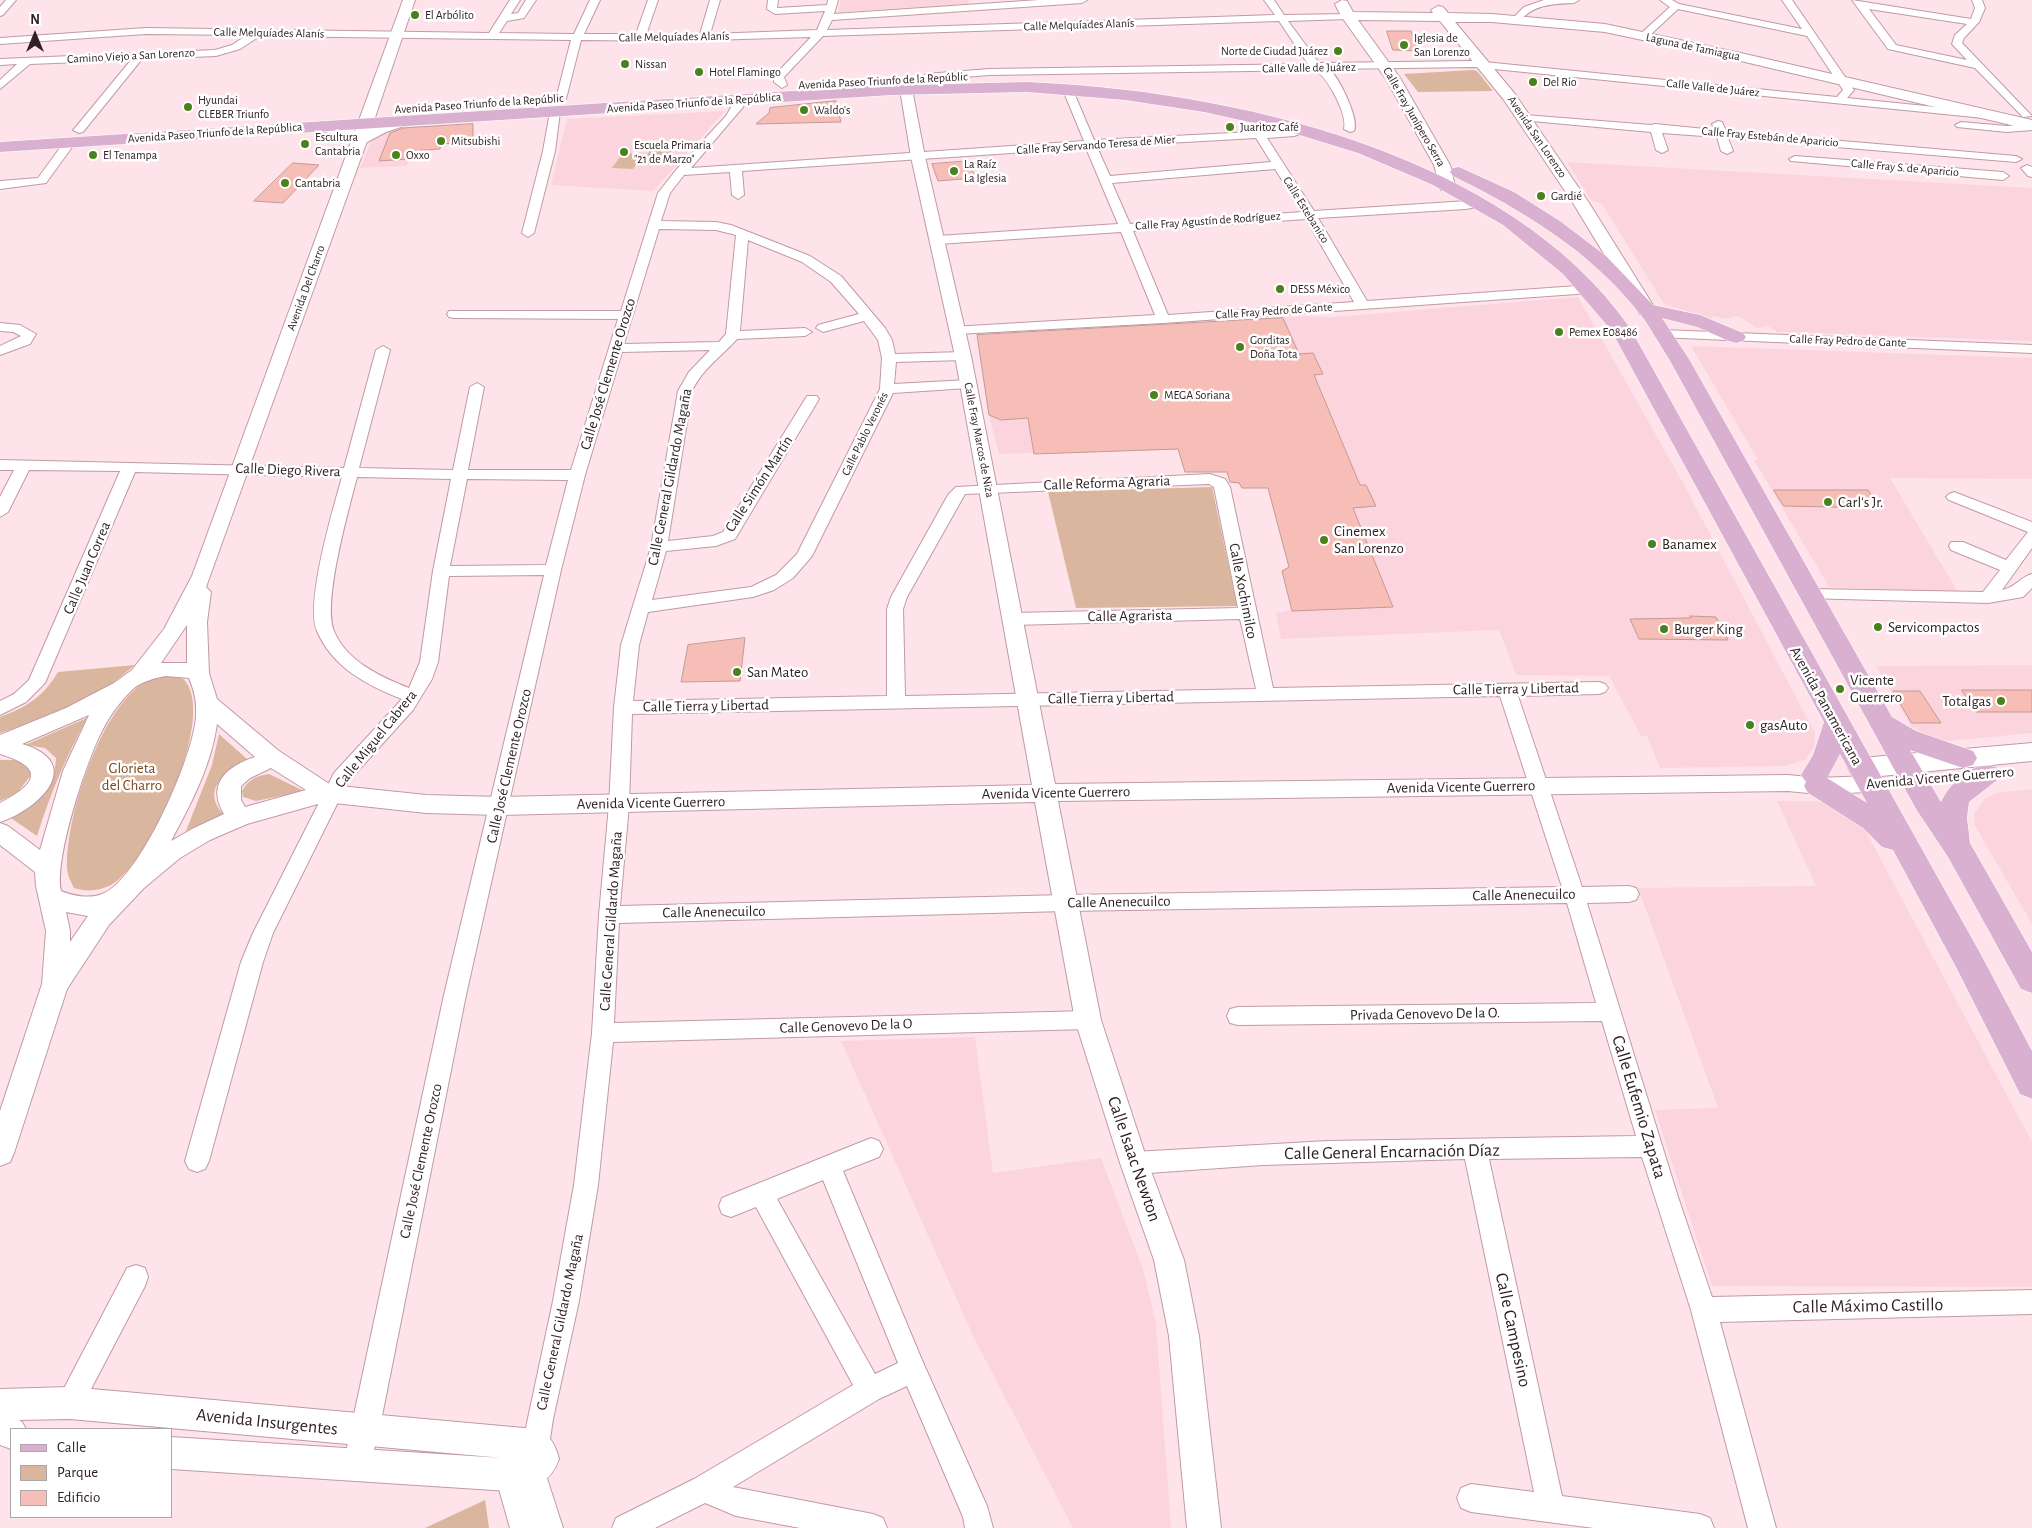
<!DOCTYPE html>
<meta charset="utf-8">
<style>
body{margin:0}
#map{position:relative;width:2032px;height:1528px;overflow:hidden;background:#fee4ea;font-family:"Alegreya Sans",sans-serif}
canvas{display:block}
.legend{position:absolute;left:10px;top:1428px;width:162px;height:90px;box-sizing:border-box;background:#fff;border:1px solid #aca6a8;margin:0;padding:6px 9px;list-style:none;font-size:15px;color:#302125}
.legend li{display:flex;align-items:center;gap:10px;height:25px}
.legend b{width:25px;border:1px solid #aca6a8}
.north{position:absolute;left:10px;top:10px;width:50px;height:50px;-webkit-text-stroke:4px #fff;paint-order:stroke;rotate:0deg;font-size:14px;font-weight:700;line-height:20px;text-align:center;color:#302125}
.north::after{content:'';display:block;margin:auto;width:18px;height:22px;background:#302125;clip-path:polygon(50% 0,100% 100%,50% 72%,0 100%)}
</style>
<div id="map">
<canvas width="2032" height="1528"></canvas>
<ul class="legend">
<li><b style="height:6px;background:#dab0d1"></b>Calle</li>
<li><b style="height:14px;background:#dbb69e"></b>Parque</li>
<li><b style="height:14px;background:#f6beb6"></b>Edificio</li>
</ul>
<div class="north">N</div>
</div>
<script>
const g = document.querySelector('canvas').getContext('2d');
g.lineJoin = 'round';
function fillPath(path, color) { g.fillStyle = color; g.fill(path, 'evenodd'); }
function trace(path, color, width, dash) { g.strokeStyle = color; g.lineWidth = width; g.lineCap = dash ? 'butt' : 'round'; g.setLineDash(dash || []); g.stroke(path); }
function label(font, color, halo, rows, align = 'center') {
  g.font = font + ' "Alegreya Sans",sans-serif'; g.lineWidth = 5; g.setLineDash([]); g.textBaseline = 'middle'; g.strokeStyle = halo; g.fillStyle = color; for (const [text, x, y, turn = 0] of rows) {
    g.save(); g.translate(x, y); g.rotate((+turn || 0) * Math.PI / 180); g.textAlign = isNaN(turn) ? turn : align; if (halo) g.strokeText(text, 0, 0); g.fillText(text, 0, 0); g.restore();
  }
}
fillPath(new Path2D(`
 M841,0H969L968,4L838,12Z
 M725,111L653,191L551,185L567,119Z
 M421,128L407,166L360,168L372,139L391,130Z
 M1567,162L2032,188V341L1777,332L1768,326L1757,328L1738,316L1726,319L1713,316L1711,319L1664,304L1602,204L1591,200Z
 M1578,297L1682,481L1815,733L1814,747L1805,760L1784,766L1660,768L1647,736H1641L1609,676L1516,675L1499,630L1281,639L1276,613L1292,610L1282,571L1289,567L1268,488H1242L1239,483L1230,482L1227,472H1185L1178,449L999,454L989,415L977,335L1305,316L1332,317Z
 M1691,346L2032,358V479L1890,478L1958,592L1829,587L1754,460H1758Z
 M2032,665V733L1948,741L1929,738L1911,726L1876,666Z
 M2032,789V924L1975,826L1974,814L1985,798L1996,793Z
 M1777,801H1815L1830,804L1864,828L2032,1142V1287L1712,1286L1655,1110L1718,1108L1638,888L1816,886Z
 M975,1037L993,1173L1101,1158L1143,1269L1156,1323L1171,1528H1073L974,1338L841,1041Z`), '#fcd4de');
fillPath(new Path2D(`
 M1472,70L1477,71L1493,91L1418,92L1404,74Z
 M651,149L672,150L663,165L641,164Z
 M623,153L643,154L633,169L612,168Z
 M1212,487L1237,606L1076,608L1048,492Z
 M135,665L104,690L57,715L0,733V717C27,707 43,697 58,672Z
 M178,675C226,701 149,865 111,885C99,891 87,892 74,888C70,880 66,872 67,863C68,813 98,718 139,686C151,677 163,676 178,675Z
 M87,718C66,757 50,794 37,836L8,816C36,802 54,793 56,758L45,748L25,745Z
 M219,734L248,760C225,772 201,789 223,814L186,831L212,765Z
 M0,760H16L30,766L32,774L17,793L0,801Z
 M269,774L304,791L256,801L243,797L242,791C249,779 256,776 269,774Z
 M485,1499L489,1528H425L485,1500Z`), '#dbb69e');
const building = new Path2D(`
 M1387,31H1411L1418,51L1393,50Z
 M836,101L841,122L756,124L769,113L770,108Z
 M473,124V138L456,139L455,143L441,144L440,149L411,151L408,159L379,161L390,133L404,128Z
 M970,161L975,178L938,181L932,164Z
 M293,163L319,165L283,203L254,201Z
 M1283,318L1299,354L1313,353L1323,374L1314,375L1360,485H1366L1376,506L1353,508L1393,607L1292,611L1282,571L1289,567L1268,488H1242L1239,483L1230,482L1227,472H1185L1178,449L1034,454L1028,418L1001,420L989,415L977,335Z
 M1774,490H1868L1879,508L1784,506Z
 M1690,616L1716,617L1728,640L1639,639L1630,619L1691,618Z
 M745,638L740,681L681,682L688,645Z
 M1962,690H2032V712H1976Z
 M1893,691H1920L1941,723H1912Z`);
fillPath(building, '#f6beb6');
trace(building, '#c29a94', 1);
const minor = new Path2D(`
 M6,0H16L3,15L0,16V7Z
 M510,0H520L511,14L518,13L526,0H536L524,18L507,21L499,33L574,34L590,0H600L584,34H636L648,0H658L646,35L700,34L710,0H720L710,34L817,30L825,11L775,14L767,9L768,0H778L777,8L827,5L828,0H838L834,14L1039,0H1087L1082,3L832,20L827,30L1275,15L1264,0H1274L1284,15L1351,14V18L1348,19L1288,21L1319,63L1474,61L1837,97L1843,90L1807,36L1678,9L1647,38L1638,36L1670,7L1660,0H1672L1679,4L1802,29L1782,0H1792L1854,90L1847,98L1984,112L1989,115L1984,118L1474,67L1329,69C1339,77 1360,120 1354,131L1350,132L1344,129C1348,114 1327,77 1315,70L989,75L926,80L921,77L926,74L989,69L1308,64L1279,21L823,36L784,77L787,85L782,88L774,82V76L811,37L674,41L581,40L566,99L561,102L556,99L571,40L260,36L240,49L216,56L142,59L83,132L79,133L73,130L75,128L131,60L30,64L0,89V80L17,64L0,65V59L215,50L232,45L247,35L146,34L0,44V38L146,28L489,33Z
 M1544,0H1579L1574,3C1553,4 1533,4 1519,22L1511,20L1524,7Z
 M1852,0L1971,19L1975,8L1972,0H1982L1985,8L1979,22L1964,38L1962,43L2032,116L2023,117L1975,68L1888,49ZM1869,9L1967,24L1955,35L1952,44L1967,60L1896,45Z
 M1072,87L1077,90L1075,95L1094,140L1252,132L1248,127L1254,124L1258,125L1262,131L1306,128V132L1294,136L1267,138L1314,211L1483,200L1485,203L1483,206L1466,209L1318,218L1367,301L1591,285L1598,289L1591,293L1163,323L957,334L950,330L952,327L1155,315L1121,232L938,244L932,240L938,236L1118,224L1086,148L742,171L744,195L738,199L732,195L730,172L684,175L670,193L661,221L716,222L731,225L810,256L841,276L885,328L892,340L895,354L963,352L970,356L963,360L896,362L894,384L968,380L975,384L968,388L893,393L812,556L793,578L774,590L753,597L648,612L639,645L633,701L887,696V609L891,597L948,495L956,487L1210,474L1225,479L1230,487L1273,688L1599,682L1605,684L1608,688L1605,692L1599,694L1518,696L1582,887L1629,886L1636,888L1639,894L1636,900L1629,902L1587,903L1678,1197L1712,1297L2032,1290V1314L1720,1322L1776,1528H1748L1691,1310L1642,1157L1489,1159L1562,1496L1700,1514L1710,1518L1714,1528H1594L1471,1512L1461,1508L1457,1498L1461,1488L1471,1484L1534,1492L1465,1159L1263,1165L1134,1174L1126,1171L1122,1163L1126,1155L1134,1152L1328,1141L1636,1136L1602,1021L1238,1025L1230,1023L1227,1016L1230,1009L1238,1007L1596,1003L1567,903L1065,911L619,923L614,1023L1088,1011L1096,1013L1099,1020L1096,1027L1088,1029L613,1042L598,1185L579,1301L553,1419L545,1472L563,1528H510L495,1475L502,1456L512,1452L520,1456L553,1301L574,1185L592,1033L599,915L609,805L614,708L621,645L651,547L678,391L689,372L710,350L622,352L585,475L561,570L466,995L379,1431L367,1476L357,1480L347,1476L343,1466L444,995L544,575L449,576L438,662L432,679L413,710L348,782L273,933L263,962L209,1161L205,1169L197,1172L189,1169L185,1161L241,962L253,933L334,773L402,699C368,686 332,667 317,631C305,603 333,509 342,477L135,472L45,683L26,702L0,715V701L14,694L29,680L120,471L29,470L8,512L0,517V497L14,470H0V460L344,468L376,350L383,346L390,350L359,468L453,470L470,387L477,383L484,387L468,470H571L618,319L454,318L449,317L447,314L449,311H621L658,193L676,170L726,116L737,97L741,96L746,99L743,107L691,168L1084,141L1065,95L1068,88ZM1256,138L1271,162L1110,176L1097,147ZM1275,169L1302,212L1130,224L1112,183ZM1306,219L1354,302L1168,315L1133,231ZM659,229L716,230L736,235L726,334L719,342L624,344ZM748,240L802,262L831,282L859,314L818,325L816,328L823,332L864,321L878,340L882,358L880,389L797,554L776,575L751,587L652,600L666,551L716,546L735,539L819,399L817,396H807L723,532L713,536L668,541L692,391C702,369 723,355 737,339L805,336L812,332L805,328L740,331ZM357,477L451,479L433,571L420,662L409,688C381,677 346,661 334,631C322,602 349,509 357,477ZM467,479L568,480L546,565L450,566ZM1209,484L1214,487L1238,608L1013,613L1007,615L1004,619L1007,623L1013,625L1240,619L1256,689L905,696L903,609L907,597L965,494ZM1500,696L1562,887L1065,895L620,906L629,805L632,714Z
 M555,109L560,112L555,151L534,233L528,237L522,233L543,151L550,112Z
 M1525,115L1651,125L1655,124L1715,130L1712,124L1718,121L1722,122L1726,131L2016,156L2022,159L2016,162L1728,138L1733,151L1727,154L1721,151L1717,137L1662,133L1668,150L1662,153L1656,150L1651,132L1521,120V116Z
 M1961,122L2007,126L2032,124V130L2007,132L1957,127L1955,125Z
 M69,140L75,143L46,183L0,189V181L38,178L65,141Z
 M1795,156L2003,172L2009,176L2003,180L1791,161L1789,159Z
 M2027,165L2032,167V177L2028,176L2021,168Z
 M0,323L20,325L36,334L30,344L0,355V346L21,336L13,332L0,331Z
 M1663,330L2032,345V353L1658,337L1656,334Z
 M1954,492L2032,522V548L2002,590C2015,588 2020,577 2032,574V588L2023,597L1988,603L1805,598L1803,594L1805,590L1811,589L1983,592L2000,570L1951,550L1949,546L1951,542H1963L2006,560L2028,532L1949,500L1946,497L1949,494Z
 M871,1138L879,1141L883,1149L879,1157L843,1171L922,1360L987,1506L993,1528H965L963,1517L907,1386L879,1399L733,1487L873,1514L883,1518L887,1528H800L736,1516L705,1503L655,1528H612L616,1518L694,1479L853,1385L756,1207L731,1217L722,1214L719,1206L722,1198ZM823,1180L898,1363L875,1374L777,1199Z
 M136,1265L145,1268L148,1277L145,1286L79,1412L70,1416L61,1412L57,1403L61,1394L127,1268Z`);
const tertiary = new Path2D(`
 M403,0H415L367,141L206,587L211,592L207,622L209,673L217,699L279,751L331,785L426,795L500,797L1032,785L955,356L911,157L900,89L906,85L912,89L925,157L971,356L1055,784L1788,775L1818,778L1869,776L1877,778L1880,784L1877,790L1869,792L1818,794L1788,791L1058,801L1101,1020L1148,1163L1184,1260L1199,1336L1221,1528H1187L1169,1336L1154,1260L1120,1163L1075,1020L1035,802L500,815L426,813L325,802L247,824L210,840L180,858L144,888L109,925L67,989L14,1153L10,1162L0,1166V1111L42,984L46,931L36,886L35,872L0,845V823L8,826L40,850L63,771L89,715L22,744C86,763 40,809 0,822V803C37,784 46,768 0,754V735L66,708L114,683L132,670L164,629L192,576ZM187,625V663H161ZM166,676L189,678C194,690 197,702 196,715C195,754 139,881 102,894C90,899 73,896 61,891C54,859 86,762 102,731C110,715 121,700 134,688C143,681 155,678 166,676ZM217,724L255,757C227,766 206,784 224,814L194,828L171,841C191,804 211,766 217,724ZM271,768L306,790L245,807L241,800V786L250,778ZM66,912L88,916L70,942V931Z
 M70,1387L535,1429C550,1435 555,1443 559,1459C550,1484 534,1488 509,1491L171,1469V1437L503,1458L70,1419L19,1420L22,1422L26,1429H11V1449L0,1445V1389Z`);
const secondary = new Path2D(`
 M1342,0L1347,1L1353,12L1433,13L1431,10L1438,6L1443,7L1448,13L1492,14L1605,24L1745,54L2032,120V130L1745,62L1605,32L1492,22H1455L1515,94L1589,203L1656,310L1654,314H1640L1638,310L1573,203L1504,100L1440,21L1358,20L1400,78L1450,165L1455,186L1453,190H1441L1434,165L1386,79L1341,16L1335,4Z
 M405,116L413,121L410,124L386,132L360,146L341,136L316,130L313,127L321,122L352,129L360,134L374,126Z
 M2032,743V761L1861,778L1852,775L1848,768L1852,761L1861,758Z`);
const primary = new Path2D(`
 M1027,82C1229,90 1508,152 1630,328L1979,951L2032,1051V1099L2020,1094L1957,969L1893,850L1882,847L1863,828L1808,793L1804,786L1806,782L1801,775L1813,755L1824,722L1611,330L1563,274L1503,225L1433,185L1358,153L1280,129L1204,112L1125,100L1027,92L892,95L0,152V142L869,86ZM1840,754L1867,803L1827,778Z
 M1459,167L1514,192L1560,221L1606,256L1653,305L1700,315L1743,333L1746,337L1743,341L1736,343L1729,341L1697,327L1662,318L1689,359L1892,717L1916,731L1973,751L1977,758L1973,765L1963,768L1910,750L1941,802C1951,782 1972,760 1996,767L2000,774L1996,781L1969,802L1967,818L1970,843L2032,952V993L2021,989L1948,857L1916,809L1669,359C1659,344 1651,328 1640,314C1591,251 1522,210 1453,176L1450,172L1453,168Z`);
trace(minor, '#c19aa4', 2);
trace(tertiary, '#c19aa4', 2);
trace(secondary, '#c19aa4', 2);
trace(primary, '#fff', 1);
fillPath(minor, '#fff');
fillPath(tertiary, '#fff');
fillPath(secondary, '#fff');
fillPath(primary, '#dab0d1');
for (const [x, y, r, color] of [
 [415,15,5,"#49821d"],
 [1404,45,5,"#49821d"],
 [1338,51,5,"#49821d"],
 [625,64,5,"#49821d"],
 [699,72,5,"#49821d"],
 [1533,82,5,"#49821d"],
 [188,107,5,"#49821d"],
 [804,110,5,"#49821d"],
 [1230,127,5,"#49821d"],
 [441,141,5,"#49821d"],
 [305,144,5,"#49821d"],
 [624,152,5,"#49821d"],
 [93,155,5,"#49821d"],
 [396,155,5,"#49821d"],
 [954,171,5,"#49821d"],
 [285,183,5,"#49821d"],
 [1541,196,5,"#49821d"],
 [1280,289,5,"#49821d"],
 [1559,332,5,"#49821d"],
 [1240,347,5,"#49821d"],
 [1154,395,5,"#49821d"],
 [1828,502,5,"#49821d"],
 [1324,540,5,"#49821d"],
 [1652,544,5,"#49821d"],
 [1878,627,5,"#49821d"],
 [1664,629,5,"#49821d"],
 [737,672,5,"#49821d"],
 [1840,689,5,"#49821d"],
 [2001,701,5,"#49821d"],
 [1750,725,5,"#49821d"]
]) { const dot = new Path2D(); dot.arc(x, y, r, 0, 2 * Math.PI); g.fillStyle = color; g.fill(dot); trace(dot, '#fff', 2); }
label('12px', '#302125', '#fff', [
 ["El Arbólito",425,15],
 ["Iglesia de",1414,38],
 ["San Lorenzo",1414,52],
 ["Norte de Ciudad Juárez",1328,51,"right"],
 ["Nissan",635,64],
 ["Hotel Flamingo",709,72],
 ["Del Rio",1543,82],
 ["Hyundai",198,100],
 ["CLEBER Triunfo",198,114],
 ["Waldo's",814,110],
 ["Juaritoz Café",1240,127],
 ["Escultura",315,137],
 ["Cantabria",315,151],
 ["Mitsubishi",451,141],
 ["Escuela Primaria",634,145],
 ["\"21 de Marzo\"",634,159],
 ["El Tenampa",103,155],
 ["Oxxo",406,155],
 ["La Raíz",964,164],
 ["La Iglesia",964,178],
 ["Cantabria",295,183],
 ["Gardié",1551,196],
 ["DESS México",1290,289],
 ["Pemex E08486",1569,332],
 ["Gorditas",1250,340],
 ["Doña Tota",1250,354],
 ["MEGA Soriana",1164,395]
], 'left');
label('12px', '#302125', '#fff', [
 ["Calle Melquíades Alanís",1079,25,-2],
 ["Calle Melquíades Alanís",269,33,1],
 ["Calle Melquíades Alanís",674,37,-1],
 ["Laguna de Tamiagua",1693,47,12],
 ["Camino Viejo a San Lorenzo",131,56,-3],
 ["Calle Valle de Juárez",1309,68,-1],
 ["Avenida Paseo Triunfo de la Repúblic",883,81,-3],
 ["Calle Valle de Juárez",1713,88,6],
 ["Avenida Paseo Triunfo de la República",694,103,-4],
 ["Avenida Paseo Triunfo de la Repúblic",479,104,-4],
 ["Calle Fray Junípero Serra",1414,117,60],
 ["Avenida Paseo Triunfo de la República",215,133,-4],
 ["Avenida San Lorenzo",1537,137,56],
 ["Calle Fray Estebán de Aparicio",1770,137,5],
 ["Calle Fray Servando Teresa de Mier",1096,145,-4],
 ["Calle Fray S. de Aparicio",1905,168,5],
 ["Calle Estebanico",1306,210,58],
 ["Calle Fray Agustín de Rodríguez",1208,221,-4],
 ["Avenida Del Charro",306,288,-70],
 ["Calle Fray Pedro de Gante",1274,311,-4],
 ["Calle Fray Pedro de Gante",1848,341,2],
 ["Calle Pablo Veronés",865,434,-64],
 ["Calle Fray Marcos de Niza",979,440,79]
]);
label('15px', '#302125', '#fff', [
 ["Calle José Clemente Orozco",608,374,-73],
 ["Calle Diego Rivera",288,470,2],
 ["Calle General Gildardo Magaña",670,477,-79],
 ["Calle Reforma Agraria",1107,483,-2],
 ["Calle Simón Martín",759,484,-57],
 ["Calle Juan Correa",87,568,-67],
 ["Calle Xochimilco",1243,591,79],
 ["Calle Agrarista",1130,616,-1],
 ["Calle Tierra y Libertad",1516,689,-1],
 ["Calle Tierra y Libertad",1111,698,-1],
 ["Calle Tierra y Libertad",706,706,-1],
 ["Avenida Panamericana",1826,706,61],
 ["Calle Miguel Cabrera",376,739,-51],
 ["Calle José Clemente Orozco",509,766,-77],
 ["Avenida Vicente Guerrero",1940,778,-5],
 ["Avenida Vicente Guerrero",1461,787,-1],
 ["Avenida Vicente Guerrero",1056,793,-1],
 ["Avenida Vicente Guerrero",651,803,-1],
 ["Calle Anenecuilco",1524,895,-1],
 ["Calle Anenecuilco",1119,902,-1],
 ["Calle Anenecuilco",714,912,-1],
 ["Calle General Gildardo Magaña",611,921,-86],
 ["Privada Genovevo De la O.",1425,1014,-1],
 ["Calle Genovevo De la O",846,1026,-2],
 ["Calle José Clemente Orozco",421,1161,-78],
 ["Calle General Gildardo Magaña",560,1322,-78]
]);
label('15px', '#302125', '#fff', [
 ["Carl's Jr.",1838,502],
 ["Cinemex",1334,531],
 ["San Lorenzo",1334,548],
 ["Banamex",1662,544],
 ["Servicompactos",1888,627],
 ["Burger King",1674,629],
 ["San Mateo",747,672],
 ["Vicente",1850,680],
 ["Guerrero",1850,697],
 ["Totalgas",1991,701,"right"],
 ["gasAuto",1760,725]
], 'left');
label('15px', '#7e461a', '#fff', [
 ["Glorieta",132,768],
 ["del Charro",132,785]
]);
label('18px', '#302125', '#fff', [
 ["Calle Eufemio Zapata",1639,1107,73],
 ["Calle General Encarnación Díaz",1392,1152,-1],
 ["Calle Isaac Newton",1134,1159,71],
 ["Calle Máximo Castillo",1868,1306,-1],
 ["Calle Campesino",1513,1330,78],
 ["Avenida Insurgentes",267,1422,6]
]);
</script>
